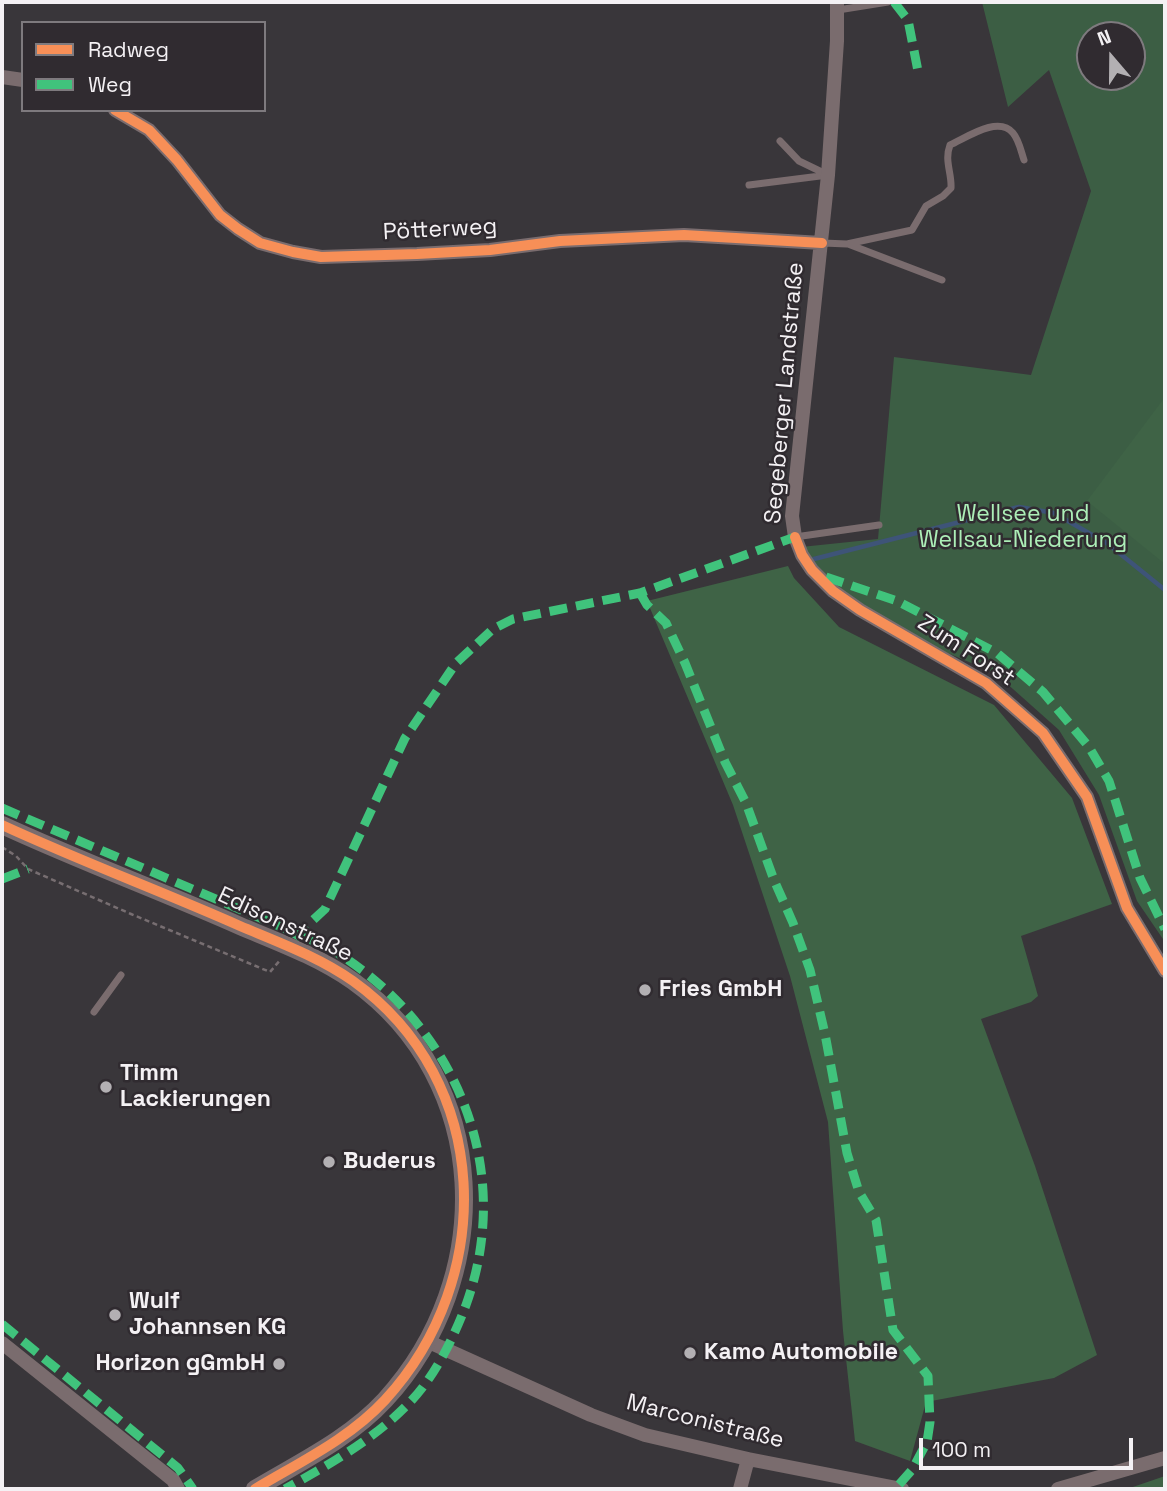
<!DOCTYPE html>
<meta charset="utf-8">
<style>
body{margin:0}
#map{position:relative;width:1167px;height:1491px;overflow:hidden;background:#39363a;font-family:"Space Grotesk",sans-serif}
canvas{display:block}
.frame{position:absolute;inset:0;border:4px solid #f4f1f4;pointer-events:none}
.legend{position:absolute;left:21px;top:21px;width:245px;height:91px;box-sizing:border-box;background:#302b30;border:2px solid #7e7a7e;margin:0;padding:9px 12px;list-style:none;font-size:21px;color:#f4f1f4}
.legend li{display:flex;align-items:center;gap:14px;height:35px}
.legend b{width:35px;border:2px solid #7e7a7e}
.north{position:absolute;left:1076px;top:21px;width:70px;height:70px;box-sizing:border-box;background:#302b30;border:2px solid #7e7a7e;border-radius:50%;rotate:340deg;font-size:19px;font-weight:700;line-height:28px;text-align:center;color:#f4f1f4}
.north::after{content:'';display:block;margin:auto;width:24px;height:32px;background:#b3b0b3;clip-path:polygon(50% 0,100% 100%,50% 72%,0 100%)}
.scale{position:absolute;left:919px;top:1438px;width:214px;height:32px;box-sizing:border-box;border:4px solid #f4f1f4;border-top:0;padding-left:9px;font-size:21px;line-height:24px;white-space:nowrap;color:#f4f1f4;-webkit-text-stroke:5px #302b30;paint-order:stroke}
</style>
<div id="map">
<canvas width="1167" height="1491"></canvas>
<div class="frame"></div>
<ul class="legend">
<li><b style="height:9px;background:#f78f57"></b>Radweg</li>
<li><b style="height:9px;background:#40c37c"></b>Weg</li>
</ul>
<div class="north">N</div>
<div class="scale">100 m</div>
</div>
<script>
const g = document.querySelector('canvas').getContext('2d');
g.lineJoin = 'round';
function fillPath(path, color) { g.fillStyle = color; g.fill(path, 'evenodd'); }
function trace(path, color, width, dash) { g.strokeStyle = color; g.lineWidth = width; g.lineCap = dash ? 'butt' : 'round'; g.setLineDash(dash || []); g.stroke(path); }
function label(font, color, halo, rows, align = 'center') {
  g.font = font + ' "Space Grotesk",sans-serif'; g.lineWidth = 5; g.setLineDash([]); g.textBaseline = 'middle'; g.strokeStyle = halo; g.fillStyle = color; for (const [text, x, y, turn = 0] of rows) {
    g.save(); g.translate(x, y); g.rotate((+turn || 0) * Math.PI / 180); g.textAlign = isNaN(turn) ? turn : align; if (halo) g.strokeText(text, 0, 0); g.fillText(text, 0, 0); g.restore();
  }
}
fillPath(new Path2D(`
 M982,2H1165V942L1137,901L1099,795L1059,730L995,673L855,614L801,547L878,539L894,357L1031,375L1091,191L1049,70L1008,107ZM1090,35H1132V77H1090Z`), '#3c5e44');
fillPath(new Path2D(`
 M1165,397V564L1087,501Z
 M788,566L794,578L839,627L994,705L1072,798L1112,904L1021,936L1038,996L1031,1002L981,1019L1035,1166L1097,1355L1054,1378L926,1402L910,1461L855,1441L843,1331L828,1122L790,976L733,805L647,601Z
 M1165,1476V1489H1127Z`), '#3f6346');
trace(new Path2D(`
 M814,559L1019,507L1054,513L1108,544L1165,590`), '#3e5478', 4.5);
trace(new Path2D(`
 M2,847L16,856L28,869L131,914L270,972L281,959`), '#776e71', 2.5, [5, 3.5]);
trace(new Path2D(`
 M838,10L888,2
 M780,141L799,161L828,175
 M749,185L828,175
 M823,243L847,244L912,230L926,206L943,196L951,188C952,173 944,161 950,145C966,138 998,115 1013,133C1019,140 1021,151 1024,160
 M848,244L942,280
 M795,537L879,525
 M94,1012L121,975`), '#7a6c6e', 7);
trace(new Path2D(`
 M837,2V41L828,175L792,516L795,537L802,555L812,570L833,591L860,610L986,683L1043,733L1087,797L1127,908L1165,971
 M2,77L23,80
 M115,110L149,130L177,160L220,215L238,229L260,243L293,252L321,257L417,254L490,250L560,241L684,235L822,243
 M427,1341L591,1415L645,1435L748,1459L902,1489
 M2,1343L173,1480L178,1489
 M740,1489L748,1459
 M1058,1489L1165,1458`), '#7a6c6e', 14);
trace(new Path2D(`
 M2,825C80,861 161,891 240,926C278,942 319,957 353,981C493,1081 497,1278 385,1400C349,1439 300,1462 255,1489`), '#7a6c6e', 18);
trace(new Path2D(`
 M894,2L908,20L918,71
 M826,577L897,601L997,653L1043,692L1089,747L1109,781L1140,878L1165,929
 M640,593L647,605L666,623L685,663L725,762L746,803L774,880L793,923L810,970L825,1034L847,1153L859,1192L876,1220L893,1330L928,1376L930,1422L927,1442L912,1470L896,1488
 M2,808L326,946C452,1019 517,1164 466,1305C454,1337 435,1376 411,1401C375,1439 330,1464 285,1489
 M2,879L28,869
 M295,939L298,934L325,909L405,738L456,663L493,629L513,619L640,593L795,537
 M2,1324L178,1468L193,1489`), '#40c37c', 9, [18, 9]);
trace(new Path2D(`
 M115,110L149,130L177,160L220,215L238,229L260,243L293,252L321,257L417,254L490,250L560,241L684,235L822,243
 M795,537L802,555L812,570L833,591L860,610L986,683L1043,733L1087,797L1127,908L1165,971
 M2,825C80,861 161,891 240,926C278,942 319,957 353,981C493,1081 497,1278 385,1400C349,1439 300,1462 255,1489`), '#f78f57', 10);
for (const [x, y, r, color] of [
 [645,990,7,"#b3b0b3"],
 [106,1087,7,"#b3b0b3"],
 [329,1162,7,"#b3b0b3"],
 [115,1315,7,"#b3b0b3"],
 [690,1353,7,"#b3b0b3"],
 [279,1364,7,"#b3b0b3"]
]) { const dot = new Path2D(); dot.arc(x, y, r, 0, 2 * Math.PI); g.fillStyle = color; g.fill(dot); trace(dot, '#302b30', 2.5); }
label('23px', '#f4f1f4', '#302b30', [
 ["Pötterweg",440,230,-3],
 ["Segeberger Landstraße",785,393,-85],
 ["Zum Forst",966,651,33],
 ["Edisonstraße",285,925,25],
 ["Marconistraße",705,1422,14]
]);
label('23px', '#aceeb7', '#302b30', [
 ["Wellsee und",1023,515],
 ["Wellsau-Niederung",1023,541]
]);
label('bold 23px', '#f4f1f4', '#302b30', [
 ["Fries GmbH",659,990],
 ["Timm",120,1074],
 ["Lackierungen",120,1100],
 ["Buderus",343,1162],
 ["Wulf",129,1302],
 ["Johannsen KG",129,1328],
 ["Kamo Automobile",704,1353],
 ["Horizon gGmbH",265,1364,"right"]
], 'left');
</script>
